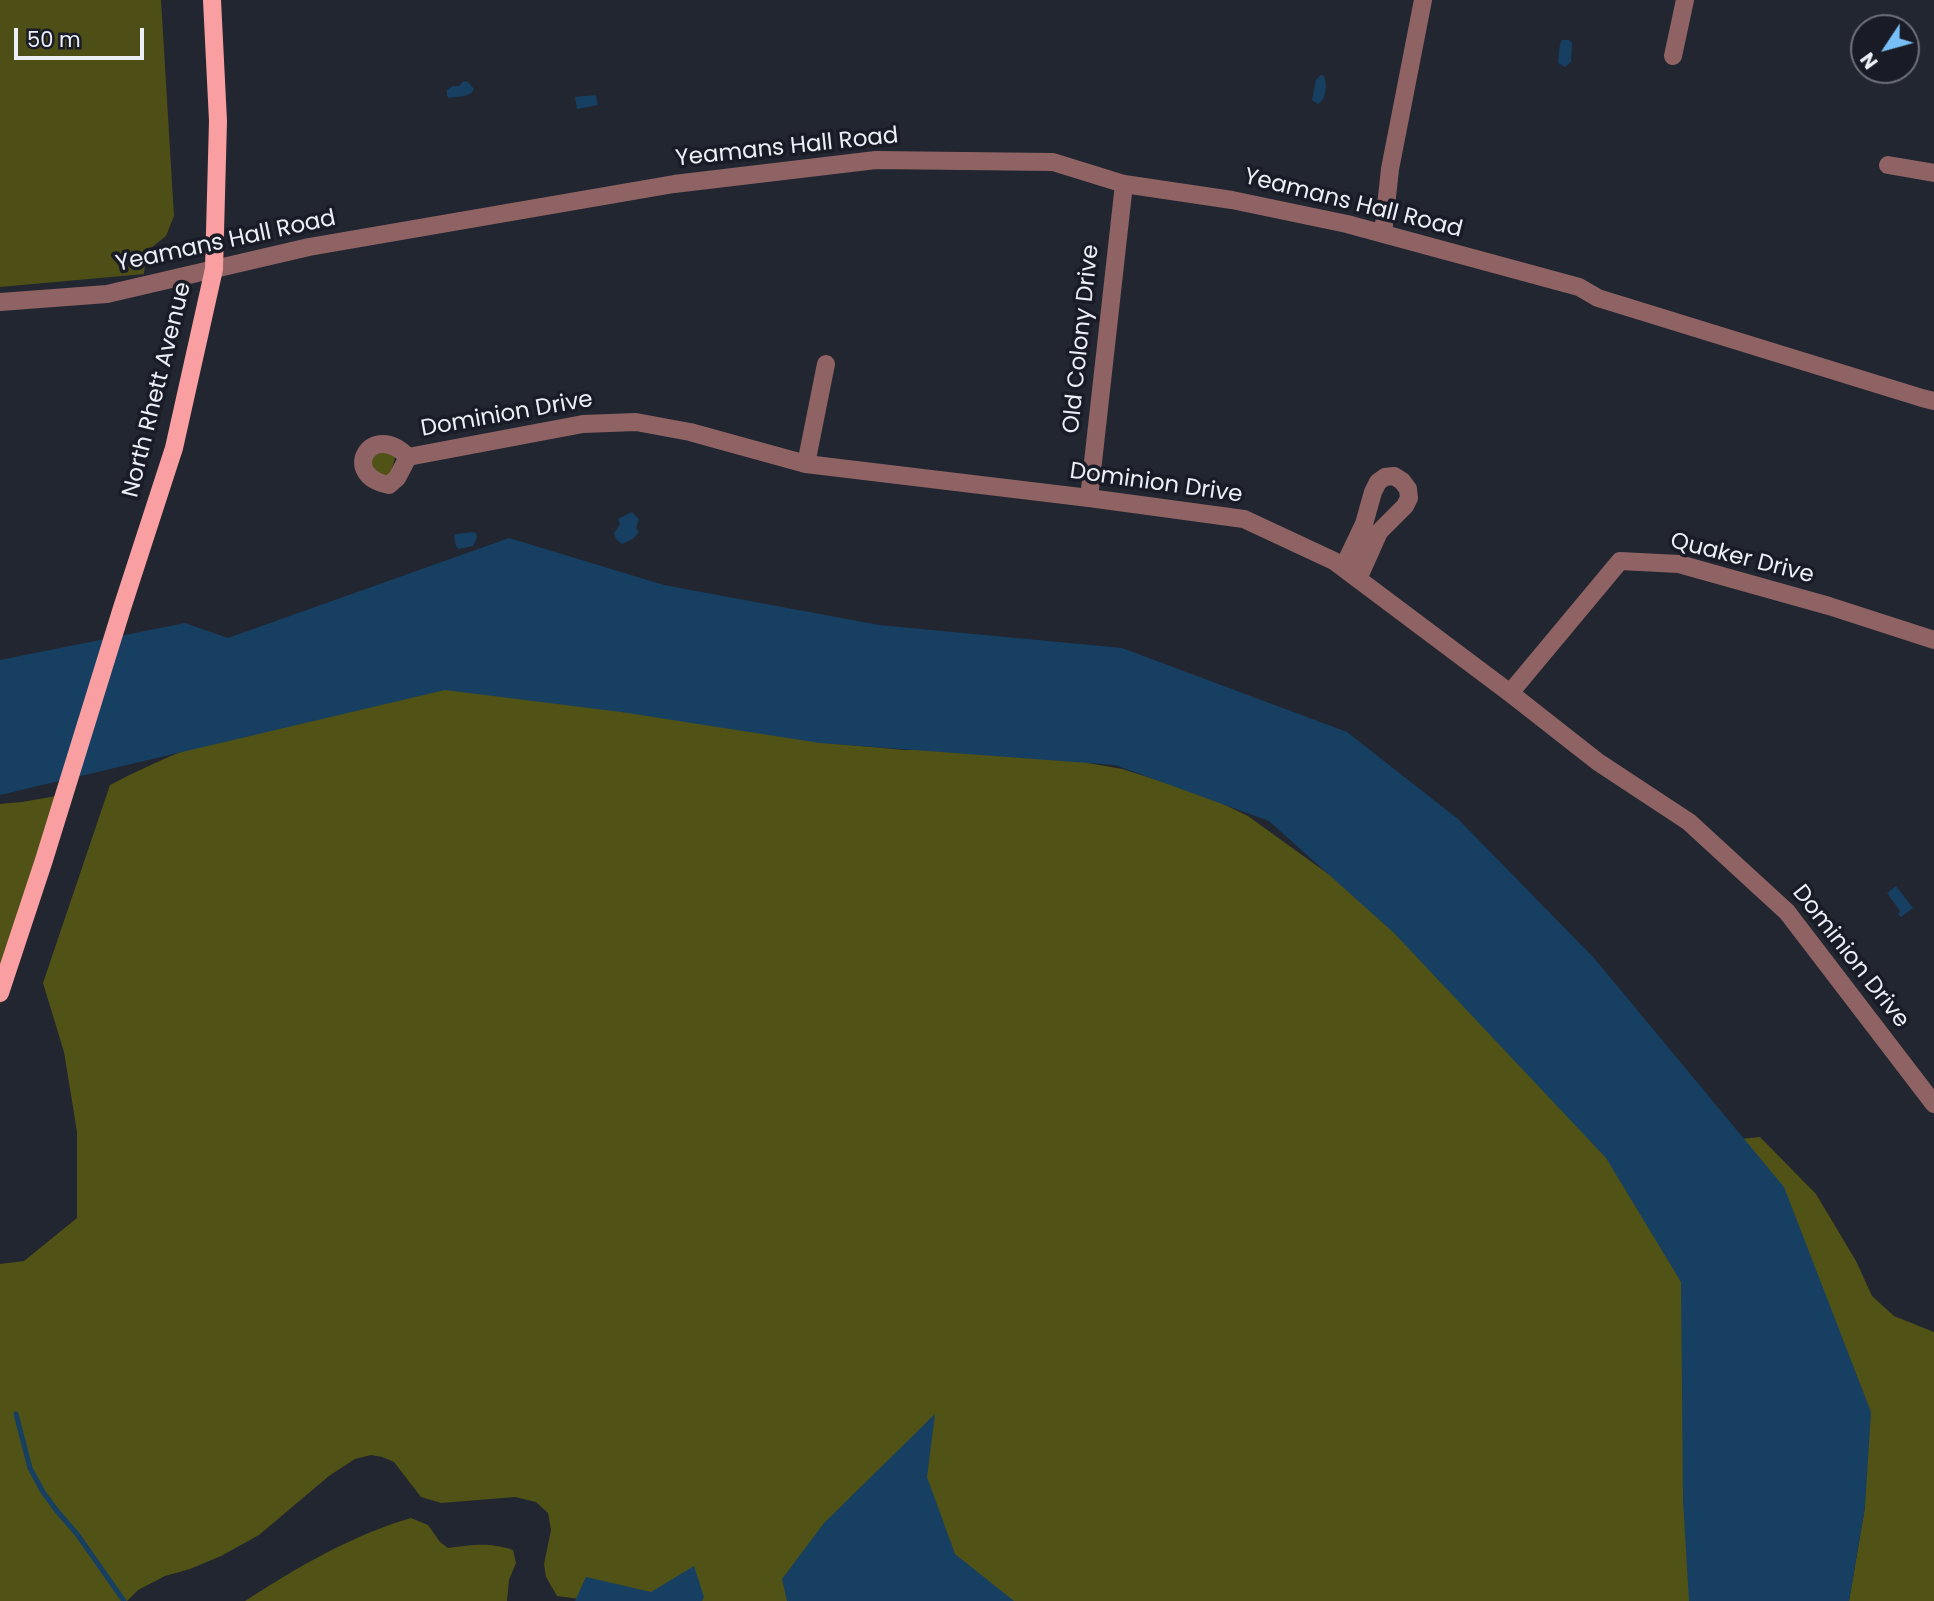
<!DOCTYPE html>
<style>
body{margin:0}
#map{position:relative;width:1934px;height:1601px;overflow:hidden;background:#222630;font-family:Poppins,sans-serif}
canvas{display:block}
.north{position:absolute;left:1850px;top:14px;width:70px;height:70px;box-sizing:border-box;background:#191c26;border:2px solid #6d7079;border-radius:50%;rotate:234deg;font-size:19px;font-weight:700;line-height:28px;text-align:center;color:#eceff6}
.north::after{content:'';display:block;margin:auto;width:24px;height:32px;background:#78bff7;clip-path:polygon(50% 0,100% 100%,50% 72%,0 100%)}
.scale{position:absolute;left:14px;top:28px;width:130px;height:32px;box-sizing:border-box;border:4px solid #eceff6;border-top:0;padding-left:9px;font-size:21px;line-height:24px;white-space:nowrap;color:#eceff6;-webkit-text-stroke:5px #191c26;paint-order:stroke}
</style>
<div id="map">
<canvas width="1934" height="1601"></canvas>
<div class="north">N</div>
<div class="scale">50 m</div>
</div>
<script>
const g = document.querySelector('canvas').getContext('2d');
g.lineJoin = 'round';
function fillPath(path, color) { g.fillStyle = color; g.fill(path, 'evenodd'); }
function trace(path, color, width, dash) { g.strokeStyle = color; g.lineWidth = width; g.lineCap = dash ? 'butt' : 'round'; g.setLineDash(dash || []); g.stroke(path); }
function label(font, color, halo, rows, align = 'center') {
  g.font = font + ' Poppins,sans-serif'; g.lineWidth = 7; g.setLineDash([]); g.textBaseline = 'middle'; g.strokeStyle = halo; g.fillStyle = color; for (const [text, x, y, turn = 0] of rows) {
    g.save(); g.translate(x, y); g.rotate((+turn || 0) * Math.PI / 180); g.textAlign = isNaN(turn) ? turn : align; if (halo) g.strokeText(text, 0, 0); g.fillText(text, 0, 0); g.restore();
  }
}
fillPath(new Path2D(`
 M378,451H390L395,458L390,475L384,477L372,469L371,457Z
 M422,669L816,742L904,750H948L1077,761L1122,769L1204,795L1248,816L1338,881L1381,918L1670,1210L1741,1601H651L580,1599L557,1596L546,1577L544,1564L551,1530L548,1513L536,1502L515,1497L441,1503L421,1497L394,1462L382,1457L371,1455L355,1459L329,1476L259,1535L221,1556L190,1569L165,1576L138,1590L127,1601H0V1264L24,1261L77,1218V1132L64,1052L43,983L110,785C209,733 317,704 422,669Z
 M68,794L0,1005V804L22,802Z
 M1760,1137L1816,1194L1856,1261L1872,1296L1894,1316L1934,1332V1601H1849L1865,1507L1731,1140Z
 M411,1518L428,1525L440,1542L448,1548C474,1545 487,1542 513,1550L516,1563L509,1580L507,1601H245C298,1567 350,1536 411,1518Z`), '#515215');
fillPath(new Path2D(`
 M0,0H161L174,216L166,236L146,252L144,274L0,287Z`), '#4e4f17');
fillPath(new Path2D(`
 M1562,40H1569L1572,43L1571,62L1565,67L1558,63L1560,44Z
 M1321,75L1324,76C1327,84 1327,99 1318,104L1312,100L1316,80Z
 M464,81L468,82L474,89C470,98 457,96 449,98L447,96V90L453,86H459Z
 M596,95L598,105L577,109L575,97Z
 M632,512L639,519L636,528L639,532L633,539L622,544L616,539L614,533L620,524L618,519Z
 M473,532L476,533L477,537L473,546L459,549L456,546L454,536L456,534Z
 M509,538L664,585L879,625L1122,648L1347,732L1458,819L1594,958L1784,1187L1871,1412L1865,1507L1849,1601H1689L1683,1500L1681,1282L1606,1158L1394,933L1269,821L1115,765L820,743L621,712L445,690L0,795V660L185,623L228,638Z
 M1896,886L1913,908L1901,917L1898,914L1900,911L1887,893Z
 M935,1414L927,1477L955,1554L1014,1601H787L782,1579L824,1523Z
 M694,1566L704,1597L702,1601H575L586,1577L651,1592Z`), '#163f62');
trace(new Path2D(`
 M16,1414L30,1468L43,1492L57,1511L77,1534L124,1601`), '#163f62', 5);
trace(new Path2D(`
 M1673,56L1685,0
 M1888,165L1934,173
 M1383,234L1390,169L1423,0
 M0,302L107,294L309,247L674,184L876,160L1053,162L1124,184L1232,200L1347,224L1579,287L1598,298L1922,398L1934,401
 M408,457L397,478L389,485C338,475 372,419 408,457L583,424L636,422L690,432L806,464L1089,498L1244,519L1334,561L1510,693L1598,762L1689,822L1787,912L1934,1104
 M806,464L826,364
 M1089,498L1124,184
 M1343,568L1364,524L1373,492L1378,482L1385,477L1394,476L1402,481L1408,489L1409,498L1405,506L1379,532L1358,579
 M1510,693L1620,561L1679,564L1829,606L1934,640`), '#8f6364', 18);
trace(new Path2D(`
 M0,993L44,860L122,608L174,448L214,269L218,121L212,0`), '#f99fa2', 18);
label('23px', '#eceff6', '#191c26', [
 ["Yeamans Hall Road",787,148,-6],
 ["Yeamans Hall Road",1353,204,14],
 ["Yeamans Hall Road",226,242,-12],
 ["Old Colony Drive",1082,339,-84],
 ["North Rhett Avenue",158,390,-76],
 ["Dominion Drive",507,415,-10],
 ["Dominion Drive",1156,484,8],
 ["Quaker Drive",1742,559,14],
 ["Dominion Drive",1850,957,52]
]);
</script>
